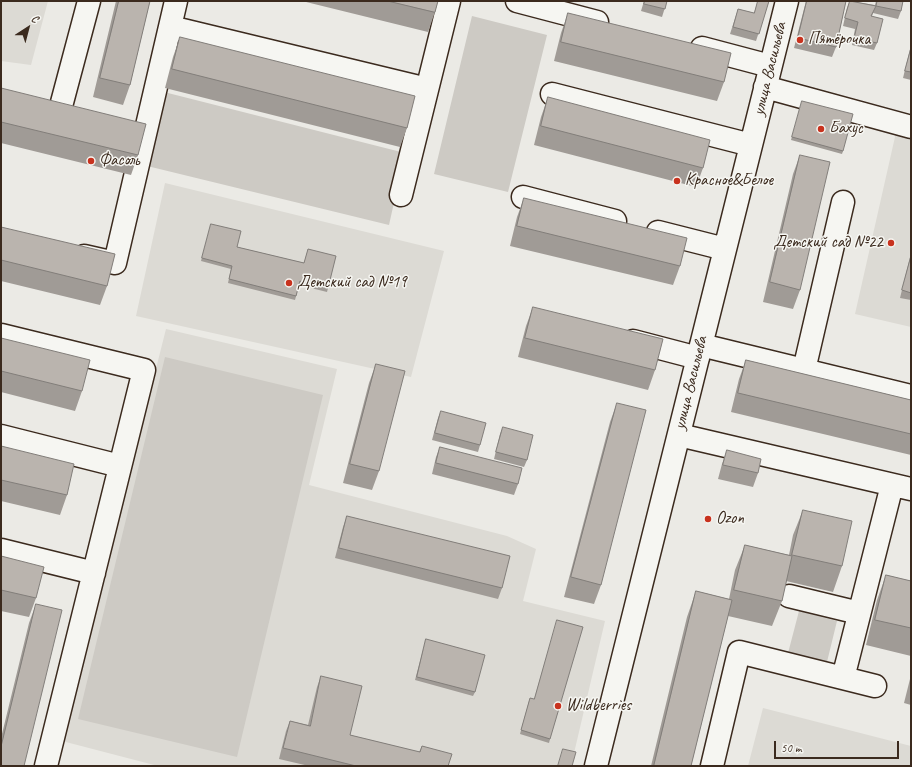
<!DOCTYPE html>
<meta charset="utf-8">
<style>
body{margin:0}
#map{position:relative;width:912px;height:767px;overflow:hidden;background:#ebeae5;font-family:Caveat,sans-serif}
canvas{display:block}
.frame{position:absolute;inset:0;border:2px solid #3b2a1e;pointer-events:none}
.north{position:absolute;left:8px;top:8px;width:40px;height:40px;-webkit-text-stroke:3px #f6f6f2;paint-order:stroke;rotate:36deg;font-size:11px;font-weight:700;line-height:16px;text-align:center;color:#3b2a1e}
.north::after{content:'';display:block;margin:auto;width:14px;height:18px;background:#3b2a1e;clip-path:polygon(50% 0,100% 100%,50% 72%,0 100%)}
.scale{position:absolute;left:774px;top:741px;width:125px;height:18px;box-sizing:border-box;border:2px solid #3b2a1e;border-top:0;padding-left:5px;font-size:12px;line-height:14px;white-space:nowrap;color:#3b2a1e;-webkit-text-stroke:3px #f6f6f2;paint-order:stroke}
</style>
<div id="map">
<canvas width="912" height="767"></canvas>
<div class="frame"></div>
<div class="north">С</div>
<div class="scale">50 m</div>
</div>
<script>
const g = document.querySelector('canvas').getContext('2d');
g.lineJoin = 'round';
function fillPath(path, color) { g.fillStyle = color; g.fill(path, 'evenodd'); }
function trace(path, color, width, dash) { g.strokeStyle = color; g.lineWidth = width; g.lineCap = dash ? 'butt' : 'round'; g.setLineDash(dash || []); g.stroke(path); }
function label(font, color, halo, rows, align = 'center') {
  g.font = font + ' Caveat,sans-serif'; g.lineWidth = 3; g.setLineDash([]); g.textBaseline = 'middle'; g.strokeStyle = halo; g.fillStyle = color; for (const [text, x, y, turn = 0] of rows) {
    g.save(); g.translate(x, y); g.rotate((+turn || 0) * Math.PI / 180); g.textAlign = isNaN(turn) ? turn : align; if (halo) g.strokeText(text, 0, 0); g.fillText(text, 0, 0); g.restore();
  }
}
fillPath(new Path2D(`
 M1,1H48L31,65L1,61Z
 M897,128L911,132V327L855,314Z
 M165,183L444,251L411,377L136,316Z
 M166,329L337,369L309,485L507,536L536,549L523,601L605,621L571,766H158L62,741Z
 M763,708L911,746V766H748Z`), '#dcdad4');
fillPath(new Path2D(`
 M472,16L547,35L508,192L434,174Z
 M160,91L405,153L389,225L143,165Z
 M165,357L323,395L237,757L78,719Z
 M799,611L837,621L826,666L787,657Z`), '#cdcac4');
const minor = new Path2D(`
 M517,1L597,22
 M170,27L427,89
 M702,48L770,66
 M765,87L911,127
 M552,94L751,145
 M60,110L89,1
 M401,195L449,1
 M523,197L615,221
 M658,232L725,249
 M84,256L115,263L176,1
 M1,335L144,370L46,766
 M633,341L698,358
 M701,345L911,396
 M804,370L843,202
 M679,435L911,489
 M1,436L120,466
 M1,550L94,573
 M789,596L859,613
 M843,678L892,485
 M596,766L787,1
 M712,766L739,652L875,686`);
trace(minor, '#3b2a1e', 25);
trace(minor, '#f6f6f2', 22);
fillPath(new Path2D(`
 M116,1H150L130,85L123,105L93,97Z
 M302,1H438L435,12L428,32Z
 M644,1H667L662,17L641,11Z
 M758,1H769L756,41L730,34L738,9L754,13Z
 M806,1H846L836,47L832,57L794,48Z
 M850,1L875,5L876,1H903L901,11L898,19L873,13L872,16L877,43L874,50L852,45L855,29L843,26L847,8Z
 M568,13L724,82L717,101L554,61L561,33Z
 M180,37L407,128L400,147L165,88L173,57Z
 M911,45V80L903,78Z
 M1,88L138,155L131,175L1,143Z
 M548,97L703,168L696,187L534,145L541,117Z
 M802,101L843,151L842,154L791,140Z
 M800,155V290L793,309L763,302L793,174Z
 M524,198L680,266L673,285L510,246L517,217Z
 M211,224L237,247L304,263L308,249L328,288L327,292L299,285L295,300L228,283L231,269L201,261Z
 M1,227L107,286L100,305L1,281Z
 M911,253V300L900,298Z
 M533,307L655,370L648,390L518,357L526,326Z
 M1,338L82,391L75,411L1,392Z
 M746,360L911,400V455L731,412L739,379Z
 M376,364L379,471L372,490L343,483L369,383Z
 M617,403L601,585L594,604L564,597L610,422Z
 M441,411L480,445L478,452L432,440L438,418Z
 M503,427L527,460L524,467L494,459L500,434Z
 M1,446L67,495L60,515L1,501Z
 M440,447L518,484L514,495L432,474L436,457Z
 M727,450L758,473L753,487L718,479L722,464Z
 M803,510L842,566L833,592L786,581L782,601L772,626L728,616L691,766H651L687,617L696,591L729,599L735,570L745,545L789,555L793,535Z
 M347,516L502,588L498,599L335,558L343,527Z
 M1,556L36,598L29,617L1,611Z
 M886,575L911,581V656L866,645L877,600Z
 M36,604L1,766V738L29,623Z
 M426,639L475,692L473,696L415,680Z
 M911,675V705L904,703Z
 M321,676L350,735L419,752L422,746L448,766H309L279,759L286,731L290,721L308,725L317,687Z
 M534,699L550,739L549,743L520,734L529,701Z`), '#a09b96');
const building = new Path2D(`
 M119,1H150L130,85L100,78Z
 M388,1H438L435,12Z
 M645,1H667L665,9L644,4Z
 M758,1H769L759,34L733,27L738,9L754,13Z
 M807,1H846L836,47L798,38Z
 M850,1L876,6L877,1H903L901,11L876,6L871,16L883,19L877,43L854,38L858,22L845,18Z
 M568,13L731,53L724,82L561,42Z
 M180,37L415,96L407,128L172,69Z
 M911,48V72L905,71Z
 M1,88L146,124L138,155L1,122Z
 M548,97L710,140L703,168L541,126Z
 M802,101L853,114L843,151L792,137Z
 M800,155L830,162L800,290L770,282Z
 M524,198L687,238L680,266L517,226Z
 M211,224L241,231L237,247L304,263L308,249L336,256L328,288L300,281L296,296L229,279L232,266L202,258Z
 M1,227L115,254L107,286L1,260Z
 M911,256V293L902,290Z
 M533,307L663,339L655,370L525,338Z
 M1,338L90,360L82,391L1,371Z
 M746,360L911,400V434L738,393Z
 M376,364L405,371L379,471L350,464Z
 M617,403L646,410L601,585L571,577Z
 M441,411L486,423L480,445L435,433Z
 M503,427L533,435L527,460L496,452Z
 M1,446L74,464L67,495L1,480Z
 M440,447L522,468L518,484L436,463Z
 M727,450L761,459L758,473L723,465Z
 M803,510L852,521L842,566L792,555Z
 M347,516L510,556L502,588L339,548Z
 M745,545L792,556L782,601L734,590Z
 M1,556L44,567L36,598L1,590Z
 M886,575L911,581V628L875,620Z
 M696,591L732,600L691,766H654Z
 M36,604L62,610L24,766H1V747Z
 M557,620L583,627L550,739L521,730L530,698L534,699Z
 M426,639L485,655L475,692L417,677Z
 M321,676L362,686L350,735L420,752L422,746L452,754L448,766H356L283,748L290,721L310,726Z
 M563,749L576,752L572,766H558Z`);
fillPath(building, '#bab4ae');
trace(building, '#827e7a', 1);
for (const [x, y, r, color] of [
 [800,40,4,"#c8321e"],
 [821,129,4,"#c8321e"],
 [91,161,4,"#c8321e"],
 [677,181,4,"#c8321e"],
 [891,243,4,"#c8321e"],
 [289,283,4,"#c8321e"],
 [708,519,4,"#c8321e"],
 [558,706,4,"#c8321e"]
]) { const dot = new Path2D(); dot.arc(x, y, r, 0, 2 * Math.PI); g.fillStyle = color; g.fill(dot); trace(dot, '#f6f6f2', 1.5); }
label('17px', '#3b2a1e', '#f6f6f2', [
 ["Пятёрочка",808,40],
 ["Бахус",829,129],
 ["Фасоль",99,161],
 ["Красное&Белое",685,181],
 ["Детский сад №22",883,243,"right"],
 ["Детский сад №19",297,283],
 ["Ozon",716,519],
 ["Wildberries",566,706]
], 'left');
label('17px', '#3b2a1e', '#f6f6f2', [
 ["улица Васильева",770,69,-76],
 ["улица Васильева",691,383,-76]
]);
</script>
